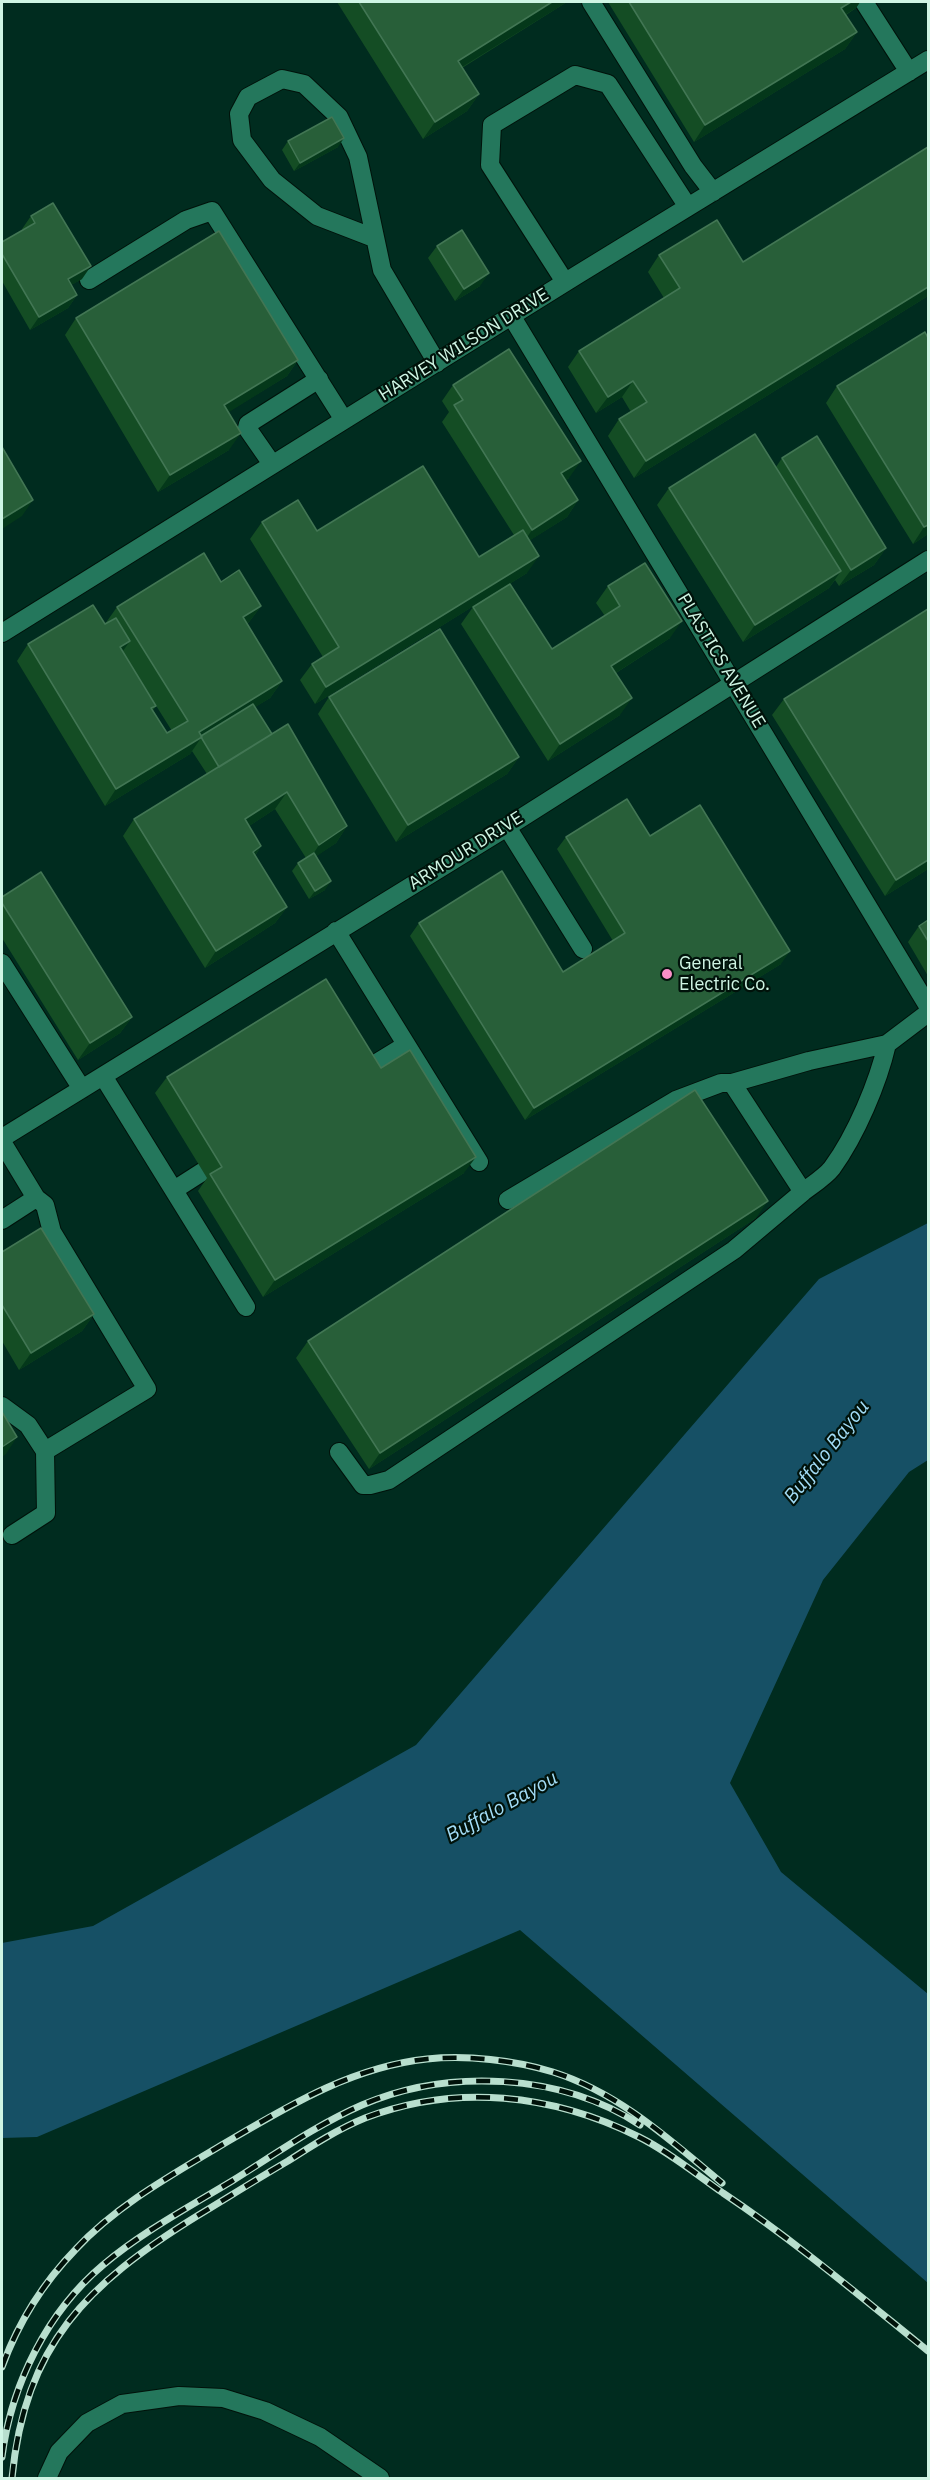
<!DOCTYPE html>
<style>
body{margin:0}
#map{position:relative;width:930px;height:2480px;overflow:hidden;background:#002c1f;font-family:"IBM Plex Sans",sans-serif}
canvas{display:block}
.frame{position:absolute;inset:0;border:3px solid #cff5e4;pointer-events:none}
</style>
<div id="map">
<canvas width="930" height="2480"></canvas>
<div class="frame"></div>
</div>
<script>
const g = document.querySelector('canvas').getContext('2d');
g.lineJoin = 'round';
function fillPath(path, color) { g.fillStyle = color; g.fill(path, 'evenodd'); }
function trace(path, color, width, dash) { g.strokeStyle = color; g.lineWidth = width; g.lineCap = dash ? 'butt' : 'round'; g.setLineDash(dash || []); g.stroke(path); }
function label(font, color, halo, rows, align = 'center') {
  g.font = font + ' "IBM Plex Sans",sans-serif'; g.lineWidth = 4.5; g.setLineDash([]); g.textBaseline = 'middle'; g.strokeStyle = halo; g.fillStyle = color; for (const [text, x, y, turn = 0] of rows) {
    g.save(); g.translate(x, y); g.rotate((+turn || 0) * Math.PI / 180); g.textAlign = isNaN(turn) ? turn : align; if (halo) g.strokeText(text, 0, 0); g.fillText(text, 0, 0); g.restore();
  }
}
fillPath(new Path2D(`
 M928,1223V1460L909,1472L823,1580L730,1783L781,1872L928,1994V2283L520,1930L37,2137L2,2138V1943L93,1926L416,1745L819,1279Z`), '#165065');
const minor = new Path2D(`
 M591,2L693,166L713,192
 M864,2L909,72
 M374,238L317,216L272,180L242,140L239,114L248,97L282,79L304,84L339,117L358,157L382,270L437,363
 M89,280L186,220L212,211L344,420
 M565,282L490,165L492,125L575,75L608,84L688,207
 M512,317L928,1006
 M272,464L247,428L248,424L319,379
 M2,633L577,275L928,60
 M507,827L583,949
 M336,931L479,1162
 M2,963L82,1089
 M887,1044C878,1083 856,1135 832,1168C825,1177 812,1185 803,1192L732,1083L809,1061L887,1044L928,1013
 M357,1075L406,1045
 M103,1076L246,1307
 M2,1138L507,827L928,560
 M2,1142L36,1198L2,1220
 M174,1190L224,1158
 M508,1200L676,1100L721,1083H732
 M2,1406L28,1425L45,1451L147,1389L52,1232L45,1205L36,1198
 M339,1452L363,1485H370L389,1480L734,1250L803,1192
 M12,1535L46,1513L45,1451
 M47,2478L59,2452L87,2423L122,2404L179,2396L223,2398L265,2411L320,2437L380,2478`);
trace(minor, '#00120a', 20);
trace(minor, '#24775c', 18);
const rail = new Path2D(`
 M2,2367C18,2323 43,2283 76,2249C116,2206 170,2176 220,2146C285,2108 350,2067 427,2059C467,2055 514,2060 553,2072C619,2093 669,2139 722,2183
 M2,2457C11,2385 47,2312 103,2265C142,2232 189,2207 232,2181C274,2155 316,2125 362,2105C448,2068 561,2073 640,2125
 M12,2478C25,2344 87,2284 197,2216C227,2198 257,2179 288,2161C313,2145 338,2129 365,2118C456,2083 553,2094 639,2137C669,2152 696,2174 723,2193C795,2241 861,2297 928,2351`);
trace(rail, '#b8dfce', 7);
trace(rail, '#00120a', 4.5, [14]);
fillPath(new Path2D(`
 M337,2H567L462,68L479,94L467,111L423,139Z
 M608,2H860L856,8L846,15L857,32L845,49L694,142Z
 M288,141L338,147L294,171L282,150Z
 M928,147V296L634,478L608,436L619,419L631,412L622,397L596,413L568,367L579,351L664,298L648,272L659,255L743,262Z
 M31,216L82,279L71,285L77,295L68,308L30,330L2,281V242L23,230L22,229Z
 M437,246L480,286L455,301L428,258Z
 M76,318L298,360L287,376L228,412L229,450L158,492L65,335Z
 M453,385L569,478L566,480L578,500L567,517L530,540L527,573L315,704L300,680L312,664L323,657L250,539L262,522L479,557L514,535L442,422L449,412L442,401Z
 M837,386L928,534L913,544L826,403Z
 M782,458L886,548L874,565L839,586L835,580L829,588L743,642L657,505L669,488L776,467Z
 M221,582L261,606L249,622L247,624L282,681L270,698L255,707L272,734L347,826L336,843L316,856L325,890L309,899L292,871L298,863L306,858L275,809L249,826L261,846L255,856L287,907L275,923L205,968L123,836L134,819L207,774L192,751L190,754L105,806L17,661L28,644L105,624L117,607ZM128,661L172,731L167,733L153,710L156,706Z
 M608,586L670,638L616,673L620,715L548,761L461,624L473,607L552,649L605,616L596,603Z
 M329,697L519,757L507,774L396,842L318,714Z
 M784,699L928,869L885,896L772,715Z
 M650,836L781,964L525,1120L410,936L419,923L563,972L613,941L557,849L566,837Z
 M2,897L132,1017L120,1033L78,1060L2,938Z
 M928,920V976L908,942L919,926Z
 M381,1068L464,1173L263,1297L198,1191L207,1178L155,1093L167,1077Z
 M756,1218L369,1469L296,1358L308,1341Z
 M2,1252L94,1314L82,1331L19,1370L2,1341Z`), '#144d24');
fillPath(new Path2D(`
 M552,2H567L446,77L458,61Z
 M851,2H860L856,8L830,24L841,8Z
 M857,32L845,49L694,142L705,125Z
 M479,94L467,111L423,139L435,122Z
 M344,138L338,147L294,171L300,163Z
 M91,266L82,279L59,292L68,279Z
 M489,273L480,286L455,301L464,289Z
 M928,287V296L634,478L646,461Z
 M77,295L68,308L30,330L39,317Z
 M298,360L287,376L213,422L224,405Z
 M633,381L622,397L596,413L608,397Z
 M241,433L229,450L158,492L170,475Z
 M581,461L569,478L550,490L561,473Z
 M33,500L22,516L2,529V519Z
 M578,500L567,517L521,546L532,530Z
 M928,525V534L913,544L924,527Z
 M886,548L874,565L839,586L851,570Z
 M539,556L527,573L315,704L326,687Z
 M841,571L829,588L743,642L755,625Z
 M261,606L249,622L231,634L243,617Z
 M682,621L670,638L600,683L611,666Z
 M130,641L118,658L120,647Z
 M282,681L270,698L202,740L201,738L190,754L105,806L116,789L199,732Z
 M632,698L620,715L548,761L560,744Z
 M519,757L507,774L396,842L408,825Z
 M287,792L275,809L234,836L245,819Z
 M347,826L336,843L308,862L319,845Z
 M261,846L250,863L253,852Z
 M928,860V869L885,896L896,880Z
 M331,881L325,890L309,899L315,891Z
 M287,907L275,923L205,968L216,951Z
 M790,951L781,964L525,1120L534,1108Z
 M132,1017L120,1033L78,1060L90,1043Z
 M476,1157L464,1173L263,1297L275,1280Z
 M768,1201L756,1218L369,1469L380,1453Z
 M94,1314L82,1331L19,1370L31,1353Z
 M17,1437L6,1454L2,1457V1447Z`), '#04381a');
const building = new Path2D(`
 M359,2H552L458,61L479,94L435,122Z
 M629,2H851L841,8L857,32L705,125Z
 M332,117L344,138L300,163L288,141Z
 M928,147V287L646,461L619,419L647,402L633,381L608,397L579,351L680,288L659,255L717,220L743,262Z
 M53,203L91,266L68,279L77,295L39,317L2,254V242L35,223L31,216Z
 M462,230L489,273L464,289L437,246Z
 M219,231L298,360L224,405L241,433L170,475L76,318Z
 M925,332L928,338V525L924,527L837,386Z
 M509,349L581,461L561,473L578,500L532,530L454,405L463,400L453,385Z
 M755,434L841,571L755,625L669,488Z
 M817,436L886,548L851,570L782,458Z
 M2,447L33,500L2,519Z
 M423,466L479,557L523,530L539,556L326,687L312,664L339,647L262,522L298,500L317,531Z
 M204,553L221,582L239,570L261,606L243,617L282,681L199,732L202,737L116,789L28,644L93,605L105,624L116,618L130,641L120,647L156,706L151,708L167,733L188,721L117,607Z
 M645,563L682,621L611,666L632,698L560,744L473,607L510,584L552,649L620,606L608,586Z
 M928,609V860L896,880L784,699Z
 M440,629L519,757L408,825L329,697Z
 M253,704L272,734L219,767L201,737V736Z
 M288,724L347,826L319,845L287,792L245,819L261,846L253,852L287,907L216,951L134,819Z
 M627,799L650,836L700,805L790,951L534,1108L419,923L502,871L563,972L625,933L566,837Z
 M314,853L331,881L315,891L298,863Z
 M41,872L132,1017L90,1043L2,903V897Z
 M928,920V941L919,926Z
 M326,979L381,1068L410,1050L476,1157L275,1280L210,1174L222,1167L167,1077Z
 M695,1090L768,1201L380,1453L308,1341Z
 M41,1228L94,1314L31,1353L2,1305V1252Z
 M2,1412L17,1437L2,1447Z`);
fillPath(building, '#285f39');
trace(building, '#427654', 1.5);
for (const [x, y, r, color] of [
 [667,974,6,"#fa8fc8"]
]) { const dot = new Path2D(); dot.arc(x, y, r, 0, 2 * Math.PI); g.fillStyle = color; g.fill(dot); trace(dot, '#00120a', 2); }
label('18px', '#cff5e4', '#00120a', [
 ["HARVEY WILSON DRIVE",464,345,-32],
 ["PLASTICS AVENUE",721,661,59],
 ["ARMOUR DRIVE",466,851,-32]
]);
label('18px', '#cff5e4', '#00120a', [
 ["General",679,964],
 ["Electric Co.",679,985]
], 'left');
label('italic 20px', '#a2dcf6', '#00120a', [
 ["Buffalo Bayou",827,1452,-52],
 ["Buffalo Bayou",502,1807,-29]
]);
</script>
